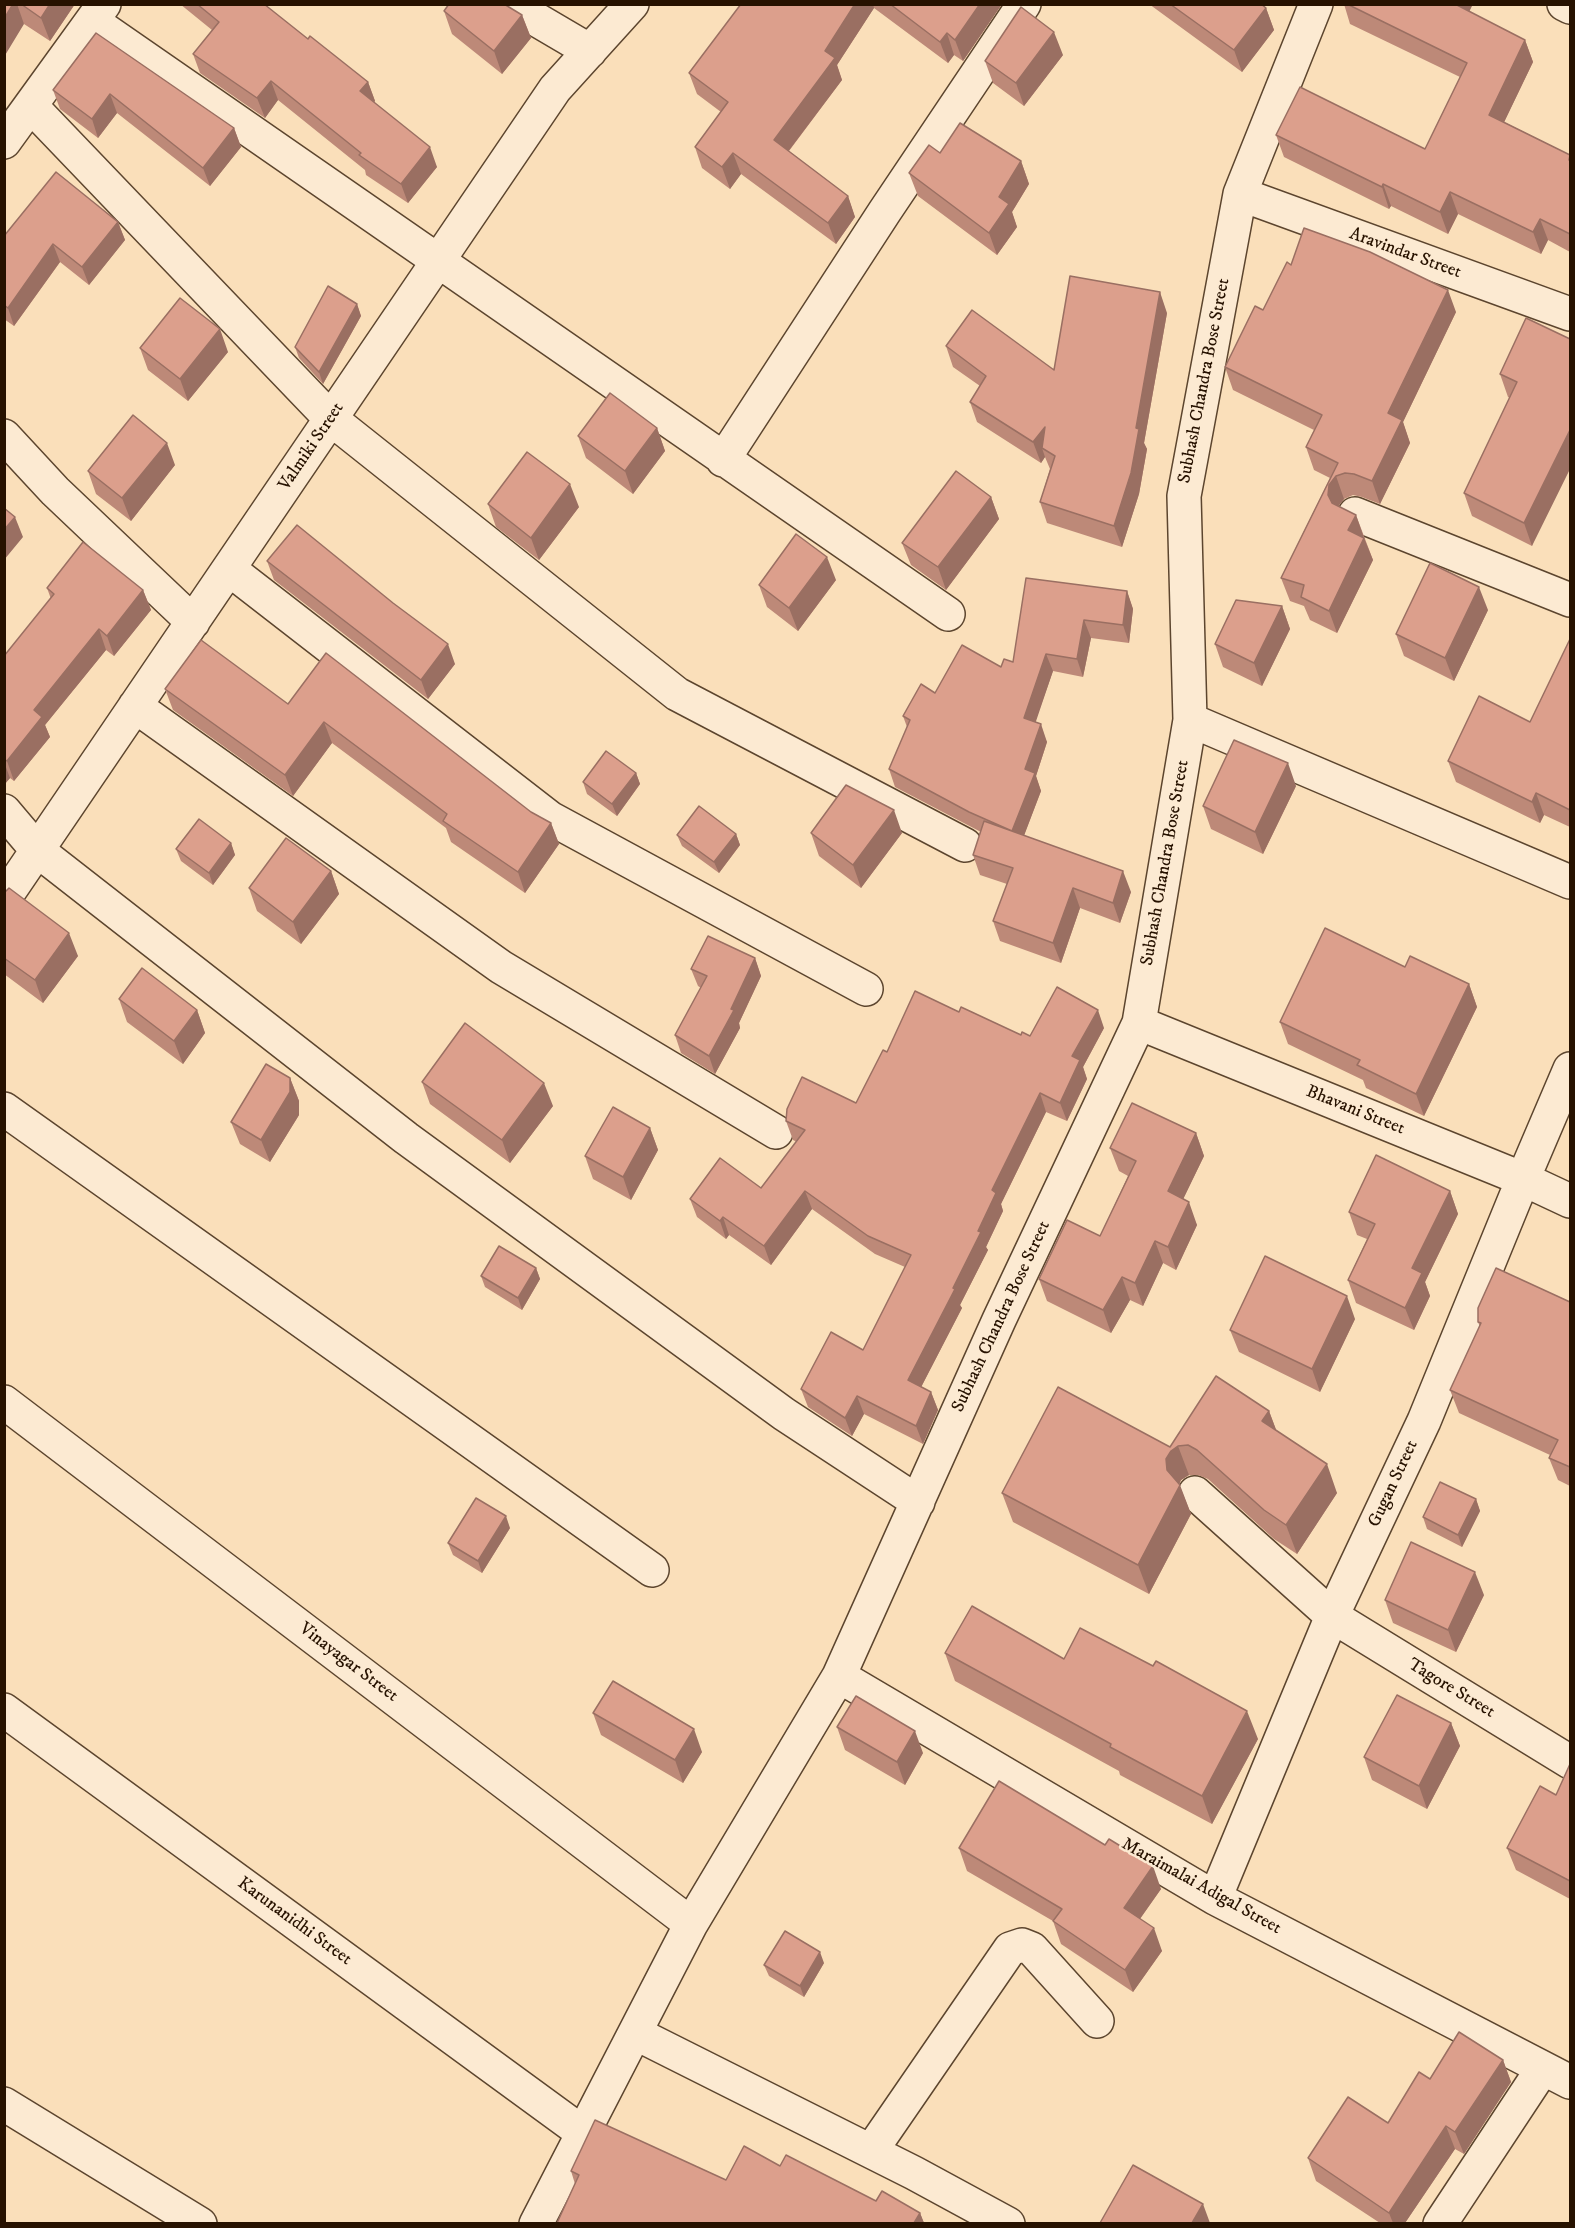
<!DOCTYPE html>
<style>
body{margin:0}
#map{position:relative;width:1575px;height:2228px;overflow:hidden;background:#fadfba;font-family:"IM FELL DW Pica",serif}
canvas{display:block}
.frame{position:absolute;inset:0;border:6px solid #271200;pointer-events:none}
</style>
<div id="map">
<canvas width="1575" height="2228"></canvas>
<div class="frame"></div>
</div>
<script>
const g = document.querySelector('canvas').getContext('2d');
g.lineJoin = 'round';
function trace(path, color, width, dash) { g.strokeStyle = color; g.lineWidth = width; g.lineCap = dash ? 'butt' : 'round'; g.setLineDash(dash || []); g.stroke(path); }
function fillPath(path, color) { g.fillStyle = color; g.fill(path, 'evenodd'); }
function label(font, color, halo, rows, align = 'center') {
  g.font = font + ' "IM FELL DW Pica",serif'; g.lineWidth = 5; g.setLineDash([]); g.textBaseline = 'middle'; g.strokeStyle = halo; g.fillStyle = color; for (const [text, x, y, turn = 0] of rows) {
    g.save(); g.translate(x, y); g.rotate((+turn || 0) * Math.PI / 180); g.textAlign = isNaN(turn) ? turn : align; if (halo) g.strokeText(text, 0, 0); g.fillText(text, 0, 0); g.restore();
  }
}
const minor = new Path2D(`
 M510,4L590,51
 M1564,4L1570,7
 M92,21L948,614
 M31,106L331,419L677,694L965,845
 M4,142L104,4
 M1240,194L1570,314
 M4,436L55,491L193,622
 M723,460L885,211L1024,4
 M1355,514L1570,600
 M229,569L550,818L866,989
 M135,706L501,967L776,1132
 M1190,720L1570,882
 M4,811L37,850L406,1138L784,1414L918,1502
 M4,899L555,89L632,4
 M1139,1023L1523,1179L1570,1201
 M4,1109L652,1570
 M4,1402L691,1924
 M1195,1493L1332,1616L1570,1762
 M839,1676L1215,1898L1570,2082
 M4,1710L583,2133
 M1215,1898L1332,1616L1424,1421L1523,1179L1570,1069
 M635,2033L914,2173L1008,2224
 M4,2104L200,2224
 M871,2151L1010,1949L1022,1945L1032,1949L1097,2021
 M536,2224L691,1924L839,1676L999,1320L1139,1023L1190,720L1184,496L1240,194L1316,4
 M1440,2224L1543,2068`);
trace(minor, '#5c452e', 36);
trace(minor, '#fcead2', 33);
fillPath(new Path2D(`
 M4,4H75L50,41L24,24Z
 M180,4H264L308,39L368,82L375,101L374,102L437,167L408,203L366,175L365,170L278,100L265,118L200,73L193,54L212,30Z
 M741,4H1002L963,61L954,55L948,63L874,8L837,65L842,80L789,151L848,196L855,217L836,244L741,174L730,189L702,168L695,147L721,112L697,94L689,73Z
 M1149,4H1261L1266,8L1274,30L1242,72Z
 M1344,4H1472L1469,12L1525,40L1533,62L1504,122L1570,155V252L1548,240L1541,254L1458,214L1448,234L1391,206L1389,209L1284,157L1276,135L1425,149L1460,77L1350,24Z
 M444,11L522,15L531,38L502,74L452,34Z
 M96,33L234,128L241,147L210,186L117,113L98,138L60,109L53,90Z
 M1063,55L1024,106L993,83L985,61Z
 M940,153L1021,161L1029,184L1012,212L1017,227L997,255L918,196L909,173Z
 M118,222L125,240L89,285L60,262L14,326L4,319V236Z
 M1291,265L1456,312L1403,422L1410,443L1380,504L1362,497L1353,495L1344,499L1338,506L1356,515L1373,560L1337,633L1310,620L1304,606L1290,601L1281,578L1330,478L1314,470L1306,447L1314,430L1233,390L1225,367L1263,310Z
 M357,304L361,316L323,384L299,358L295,347Z
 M1167,313L1144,443L1147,449L1139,494L1122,547L1047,523L1040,502L1050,469L1045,457L1041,463L977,422L970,402L980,386L953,367L946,346L1054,370Z
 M1570,339L1532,546L1472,516L1464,493L1510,398L1508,397L1500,374Z
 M140,348L228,352L188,401L148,370Z
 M657,428L665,451L633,494L586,458L578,436Z
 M175,465L131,521L96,494L88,471Z
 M991,497L999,519L946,590L911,565L902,543Z
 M488,504L579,507L539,560L496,527Z
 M267,561L455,664L428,699L274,580Z
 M836,580L798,631L767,607L759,585Z
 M47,588L143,590L151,610L114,656L106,650L45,725L50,737L14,781L10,778L4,785V656L51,599Z
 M1127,591L1133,609L1129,643L1091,638L1083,677L1053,671L1035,722L1047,742L1036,776L1041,791L1024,835L1131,892L1120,923L1080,908L1061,963L1000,941L993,921L1007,884L980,875L973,855L981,832L895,787L889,769L907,727L903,716L935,693L1013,662Z
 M1282,606L1290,629L1262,686L1223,667L1215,644Z
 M1488,610L1454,681L1404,656L1396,634Z
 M1570,639V827L1544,815L1540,823L1456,782L1448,761L1530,722Z
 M165,689L288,704L531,812L551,823L559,844L525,893L451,842L446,828L332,743L293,796L173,710Z
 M636,773L640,784L617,816L587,794L583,782Z
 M1296,786L1263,854L1211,829L1203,806Z
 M811,833H902L861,888L819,856Z
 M736,834L740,845L719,873L682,846L677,835Z
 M231,843L235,855L213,885L181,861L176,849Z
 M331,871L339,894L301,944L257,911L249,888Z
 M4,893L78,956L43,1003L4,974Z
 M755,958L761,976L739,1023L740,1028L715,1074L681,1053L675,1035L701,988L698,986L691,969Z
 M1405,967L1469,984L1477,1007L1424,1116L1366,1088L1363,1080L1288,1044L1280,1022Z
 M119,999L197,1010L205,1033L183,1064L127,1022Z
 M959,1012L1021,1035L1030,1036L1104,1028L1083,1067L1087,1079L1067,1121L1046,1112L1001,1204L1003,1211L986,1247L988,1250L960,1305L962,1308L921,1387L931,1392L938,1410L923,1444L864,1414L852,1436L808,1407L801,1389L863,1350L905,1267L875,1254L812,1209L771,1265L729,1235L726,1239L697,1217L690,1199L761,1188L797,1142L793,1140L786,1121L856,1103L887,1052Z
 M290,1078L299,1101V1115L270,1162L240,1144L231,1122Z
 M422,1082L553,1106L510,1163L430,1104Z
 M650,1128L658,1150L631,1200L593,1179L585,1156Z
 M1196,1133L1204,1156L1183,1199L1197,1225L1176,1270L1163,1263L1143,1306L1130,1300L1111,1333L1047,1301L1039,1279L1100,1236L1128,1176L1119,1171L1110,1148Z
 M1450,1191L1458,1214L1425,1282L1430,1296L1414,1330L1356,1303L1348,1280L1367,1239L1357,1235L1349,1212Z
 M536,1268L540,1279L522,1310L485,1287L481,1276Z
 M1570,1302V1486L1558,1480L1549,1458L1550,1455L1459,1413L1450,1390L1480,1327L1478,1322Z
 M1355,1319L1320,1392L1239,1352L1230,1330Z
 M1269,1411L1276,1430L1337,1493L1297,1554L1274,1539L1208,1479L1198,1475H1189L1181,1480L1179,1484L1191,1514L1149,1594L1013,1522L1002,1493L1170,1447Z
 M1476,1499L1480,1511L1462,1547L1427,1529L1423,1517Z
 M510,1528L482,1573L453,1555L448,1543Z
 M1484,1595L1456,1652L1393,1623L1385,1600Z
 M945,1653L1064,1659L1258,1739L1212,1824L1120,1775L1119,1771L955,1681Z
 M593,1713L702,1752L683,1783L601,1735Z
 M1451,1723L1460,1746L1427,1809L1372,1780L1364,1757Z
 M837,1727L923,1753L905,1785L845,1750Z
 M1570,1764V1899L1516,1870L1507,1848L1556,1795Z
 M959,1848L1161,1889L1140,1919L1162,1951L1133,1992L1061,1944L1053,1921L967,1871Z
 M824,1963L804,1997L769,1976L764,1965Z
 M1503,2060L1511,2082L1464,2154L1455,2149L1405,2223H1380L1316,2181L1308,2158L1388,2123L1430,2079Z
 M780,2166L876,2201L920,2213L924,2223H557L575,2184L571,2171L726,2180Z`), '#bd8978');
fillPath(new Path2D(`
 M13,4H17L24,24L4,57V19Z
 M50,4H75L50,41L41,18Z
 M855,4H873L874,8L837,65L842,80L781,161L774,140L825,51Z
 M980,4H1002L963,61L955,40Z
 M1454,4H1472V6L1462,26Z
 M1266,8L1274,30L1242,72L1234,50Z
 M522,15L531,38L502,74L494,51Z
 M1054,32L1063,55L1024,106L1016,83Z
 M947,33L954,55L948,63L940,42Z
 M1525,40L1533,62L1497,137L1489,115Z
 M271,81L278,100L265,118L257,98Z
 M368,82L375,101L367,111L360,91Z
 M110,94L117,113L98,138L92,119Z
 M234,128L241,147L210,186L203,168Z
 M430,147L437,167L408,203L401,184Z
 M733,153L741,174L730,189L722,167Z
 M1021,161L1029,184L1012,212L1017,227L997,255L989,233L999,197Z
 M1383,184L1391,206L1389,209L1382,187Z
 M1450,192L1458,214L1448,234L1440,212Z
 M848,196L855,217L836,244L828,223Z
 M1540,219L1548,240L1541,254L1533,232Z
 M118,222L125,240L89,285L82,267Z
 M53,244L60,262L14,326L8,308Z
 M1448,290L1456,312L1403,422L1410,443L1380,504L1372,481L1388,413Z
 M1160,292L1167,313L1144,443L1147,449L1139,494L1122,547L1114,526L1136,428Z
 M357,304L361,316L323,384L319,372Z
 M220,329L228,352L188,401L180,379Z
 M1045,427L1042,448L1045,457L1041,463L1033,442Z
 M657,428L665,451L633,494L625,471Z
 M1570,430V469L1532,546L1524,523Z
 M167,443L175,465L131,521L122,498Z
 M1336,476L1344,499L1337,508V517L1328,495L1329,485Z
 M570,484L579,507L539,560L531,538Z
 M991,497L999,519L946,590L938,567Z
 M1356,515L1364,538L1348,530Z
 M15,517L23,537L4,560V530Z
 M1364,538L1373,560L1337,633L1329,611Z
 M827,557L836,580L798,631L789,608Z
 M1479,587L1488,610L1454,681L1445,658Z
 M143,590L151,610L114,656L107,636Z
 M1127,591L1133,609L1129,643L1123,625Z
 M1282,606L1290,629L1262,686L1254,663Z
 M1084,620L1091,638L1083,677L1077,659Z
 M99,629L106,650L45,725L50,737L14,781L7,761L34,710Z
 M448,644L455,664L428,699L421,680Z
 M1046,654L1053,671L1031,736L1024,718Z
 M324,722L332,743L293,796L285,775Z
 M1041,724L1047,742L1036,776L1041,791L1019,849L1012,831L1025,769Z
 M4,762L10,778L4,785Z
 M1288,763L1296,786L1263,854L1255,832Z
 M636,773L640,784L617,816L612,804Z
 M1536,793L1544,815L1540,823L1532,802Z
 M894,810L902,833L861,888L853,865Z
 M551,823L559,844L525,893L518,872Z
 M736,834L740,845L719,873L714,862Z
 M231,843L235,855L213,885L209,873Z
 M331,871L339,894L301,944L293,922Z
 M1123,871L1131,892L1120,923L1113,903Z
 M1073,888L1080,908L1061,963L1053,943Z
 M69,933L78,956L43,1003L35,980Z
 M755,958L761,976L739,1023L740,1028L715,1074L709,1056Z
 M1469,984L1477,1007L1424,1116L1416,1094Z
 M197,1010L205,1033L183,1064L174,1041Z
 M1098,1010L1104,1028L1083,1067L1087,1079L1067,1121L1060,1103L1072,1056Z
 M290,1078L299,1101V1115L270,1162L261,1140Z
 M544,1083L553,1106L510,1163L502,1140Z
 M1040,1093L1046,1112L1001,1204L1003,1211L986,1247L988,1250L960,1305L962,1308L915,1399L908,1380L953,1288L978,1231L992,1190Z
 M650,1128L658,1150L631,1200L623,1177Z
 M1196,1133L1204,1156L1176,1214L1168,1191Z
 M805,1191L812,1209L771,1265L764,1246Z
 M1450,1191L1458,1214L1425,1282L1430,1296L1414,1330L1405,1308L1412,1268Z
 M1189,1202L1197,1225L1176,1270L1168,1247Z
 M723,1217L729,1235L726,1239L720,1221Z
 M1155,1241L1163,1263L1143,1306L1135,1283Z
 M536,1268L540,1279L522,1310L518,1298Z
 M1122,1277L1130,1300L1111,1333L1103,1310Z
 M1347,1296L1355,1319L1320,1392L1312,1369Z
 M931,1392L938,1410L923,1444L916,1426Z
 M857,1396L864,1414L852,1436L845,1418Z
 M1269,1411L1280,1440L1262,1421Z
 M1178,1446L1189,1475L1181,1480L1177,1489L1180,1485L1191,1514L1149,1594L1138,1565L1167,1470L1166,1459L1171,1451Z
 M1327,1464L1337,1493L1297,1554L1286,1525Z
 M1476,1499L1480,1511L1462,1547L1458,1535Z
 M506,1516L510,1528L482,1573L478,1561Z
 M1475,1572L1484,1595L1456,1652L1448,1630Z
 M1247,1711L1258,1739L1212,1824L1202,1796Z
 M1451,1723L1460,1746L1427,1809L1419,1786Z
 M694,1729L702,1752L683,1783L675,1760Z
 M915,1731L923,1753L905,1785L897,1762Z
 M1153,1866L1161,1889L1132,1930L1124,1908Z
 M1154,1928L1162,1951L1133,1992L1125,1970Z
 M820,1952L824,1963L804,1997L800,1986Z
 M1503,2060L1511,2082L1464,2154L1455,2132Z
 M1446,2126L1455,2149L1405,2223H1393L1389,2213Z
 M1203,2204L1210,2223H1192Z
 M920,2213L924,2223H914Z`), '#9a6f62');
const building = new Path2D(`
 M4,4H13L4,19Z
 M21,4H50L41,18Z
 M197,4H264L308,39L310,36L368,82L360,91L430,147L401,184L359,155L361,153L271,81L257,98L193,54L219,22Z
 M449,4H504L522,15L494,51L444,11Z
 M741,4H855L825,51L835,58L774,140L848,196L828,223L733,153L722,167L695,147L728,102L689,73Z
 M890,4H980L955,40L947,33L940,42Z
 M1170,4H1261L1266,8L1234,50Z
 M1347,4H1455L1525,40L1489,115L1570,155L1569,160L1570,161V234L1540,219L1533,232L1450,192L1440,212L1383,184L1382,187L1276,135L1300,87L1425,149L1467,63Z
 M1021,7L1054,32L1016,83L985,61Z
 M96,33L234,128L203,168L110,94L92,119L53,90Z
 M960,123L1021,161L999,197L1009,204L989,233L909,173L929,145L940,153Z
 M56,172L118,222L82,267L53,244L8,308L4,305V236Z
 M1304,228L1370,252L1448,290L1388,413L1402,420L1372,481L1354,474L1345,473L1336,476L1329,485L1328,495L1332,503L1356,515L1348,530L1364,538L1329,611L1301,597L1304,585L1281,578L1338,463L1306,447L1322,415L1225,367L1255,306L1263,310L1287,262L1291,265Z
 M1070,276L1160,292L1136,428L1139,429L1131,473L1114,526L1040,502L1055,456L1042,448L1045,427L1033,442L970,402L986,376L946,346L972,310L1054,370Z
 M328,286L357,304L319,372L295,347Z
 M180,298L220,329L180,379L140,348Z
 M1526,318L1570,339V430L1524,523L1464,493L1517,382L1500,374Z
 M610,393L657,428L625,471L578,436Z
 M133,415L167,443L122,498L88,471Z
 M527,452L570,484L531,538L488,504Z
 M956,471L991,497L938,567L902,543Z
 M4,508L15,517L4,530Z
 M297,525L393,603L448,644L421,680L267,561Z
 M796,534L827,557L789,608L759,585Z
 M83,542L143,590L107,636L99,629L34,710L42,717L7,761L4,759V656L54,594L47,588Z
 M1430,563L1479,587L1445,658L1396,634Z
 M1026,578L1127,591L1123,625L1084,620L1077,659L1046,654L1024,718L1041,724L1025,769L1035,773L1012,831L969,812L889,769L910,720L903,716L921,684L935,693L962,645L1001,667L1004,659L1013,662Z
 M1236,600L1282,606L1254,663L1215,644Z
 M1570,639V810L1536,793L1532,802L1448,761L1479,696L1530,722Z
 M201,640L288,704L326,653L531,812L551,823L518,872L443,821L447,814L324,722L285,775L165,689Z
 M1234,740L1288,763L1255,832L1203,806Z
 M606,751L636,773L612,804L583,782Z
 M846,785L894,810L853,865L811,833Z
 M699,806L736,834L714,862L677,835Z
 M199,819L231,843L209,873L176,849Z
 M984,821L1123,871L1113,903L1073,888L1053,943L993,921L1013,868L973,855Z
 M286,838L331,871L293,922L249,888Z
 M9,888L69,933L35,980L4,958V893Z
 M1325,928L1405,967L1410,956L1469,984L1416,1094L1357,1065L1360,1060L1280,1022Z
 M708,936L755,958L731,1009L734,1010L709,1056L675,1035L707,976L691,969Z
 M142,968L197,1010L174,1041L119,999Z
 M1057,987L1098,1010L1072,1056L1080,1060L1060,1103L1040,1093L992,1190L996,1193L978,1231L981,1232L953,1288L955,1289L908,1380L931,1392L916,1426L857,1396L845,1418L801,1389L831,1332L863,1350L911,1255L868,1236L805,1191L764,1246L723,1217L720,1221L690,1199L720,1158L761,1188L805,1130L786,1121L787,1109L802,1077L856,1103L883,1050L887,1052L915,991L959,1012L961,1007L1021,1035L1022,1032L1030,1036Z
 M465,1023L544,1083L502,1140L422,1082Z
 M266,1064L290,1078V1092L261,1140L231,1122Z
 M1132,1103L1196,1133L1168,1191L1189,1202L1168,1247L1155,1241L1135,1283L1122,1277L1103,1310L1039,1279L1067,1220L1100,1236L1136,1161L1110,1148Z
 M613,1107L650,1128L623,1177L585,1156Z
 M1376,1155L1450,1191L1412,1268L1422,1273L1405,1308L1348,1280L1375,1224L1349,1212Z
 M499,1246L536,1268L518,1298L481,1276Z
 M1265,1256L1347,1296L1312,1369L1230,1330Z
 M1496,1268L1570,1302V1467L1549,1458L1558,1440L1450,1390L1481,1323L1478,1322V1308Z
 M1216,1376L1269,1411L1262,1421L1327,1464L1286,1525L1264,1510L1197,1450L1188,1445L1178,1446L1171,1451L1166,1459L1167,1470L1180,1485L1138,1565L1002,1493L1058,1387L1170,1447Z
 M1440,1482L1476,1499L1458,1535L1423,1517Z
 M476,1498L506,1516L478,1561L448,1543Z
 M1411,1542L1475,1572L1448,1630L1385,1600Z
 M972,1606L1064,1659L1080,1628L1153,1666L1156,1661L1247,1711L1202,1796L1110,1747L1111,1744L945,1653Z
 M613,1681L694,1729L675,1760L593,1713Z
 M1397,1695L1451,1723L1419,1786L1364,1757Z
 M856,1696L915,1731L897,1762L837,1727Z
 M1570,1764V1881L1507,1848L1540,1786L1556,1795Z
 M999,1781L1105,1845L1109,1839L1153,1866L1124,1908L1154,1928L1125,1970L1053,1921L1062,1909L959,1848Z
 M785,1931L820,1952L800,1986L764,1965Z
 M1459,2032L1503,2060L1455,2132L1446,2126L1389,2213L1308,2158L1348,2097L1388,2123L1419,2072L1430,2079Z
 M595,2120L726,2180L744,2146L780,2166L786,2155L876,2201L882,2191L920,2213L914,2223H557L579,2175L571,2171Z
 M1133,2165L1203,2204L1192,2223H1100Z`);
fillPath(building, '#dc9f8c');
trace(building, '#9a6f62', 1.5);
label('18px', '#271200', '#fcead2', [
 ["Aravindar Street",1405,254,20],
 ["Subhash Chandra Bose Street",1205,381,-79],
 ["Valmiki Street",312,447,-56],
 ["Subhash Chandra Bose Street",1166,863,-80],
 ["Bhavani Street",1355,1111,22],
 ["Subhash Chandra Bose Street",1002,1317,-65],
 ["Gugan Street",1394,1484,-65],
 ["Vinayagar Street",348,1663,37],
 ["Tagore Street",1451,1689,31],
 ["Maraimalai Adigal Street",1201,1887,29],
 ["Karunanidhi Street",294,1922,36]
]);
</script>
